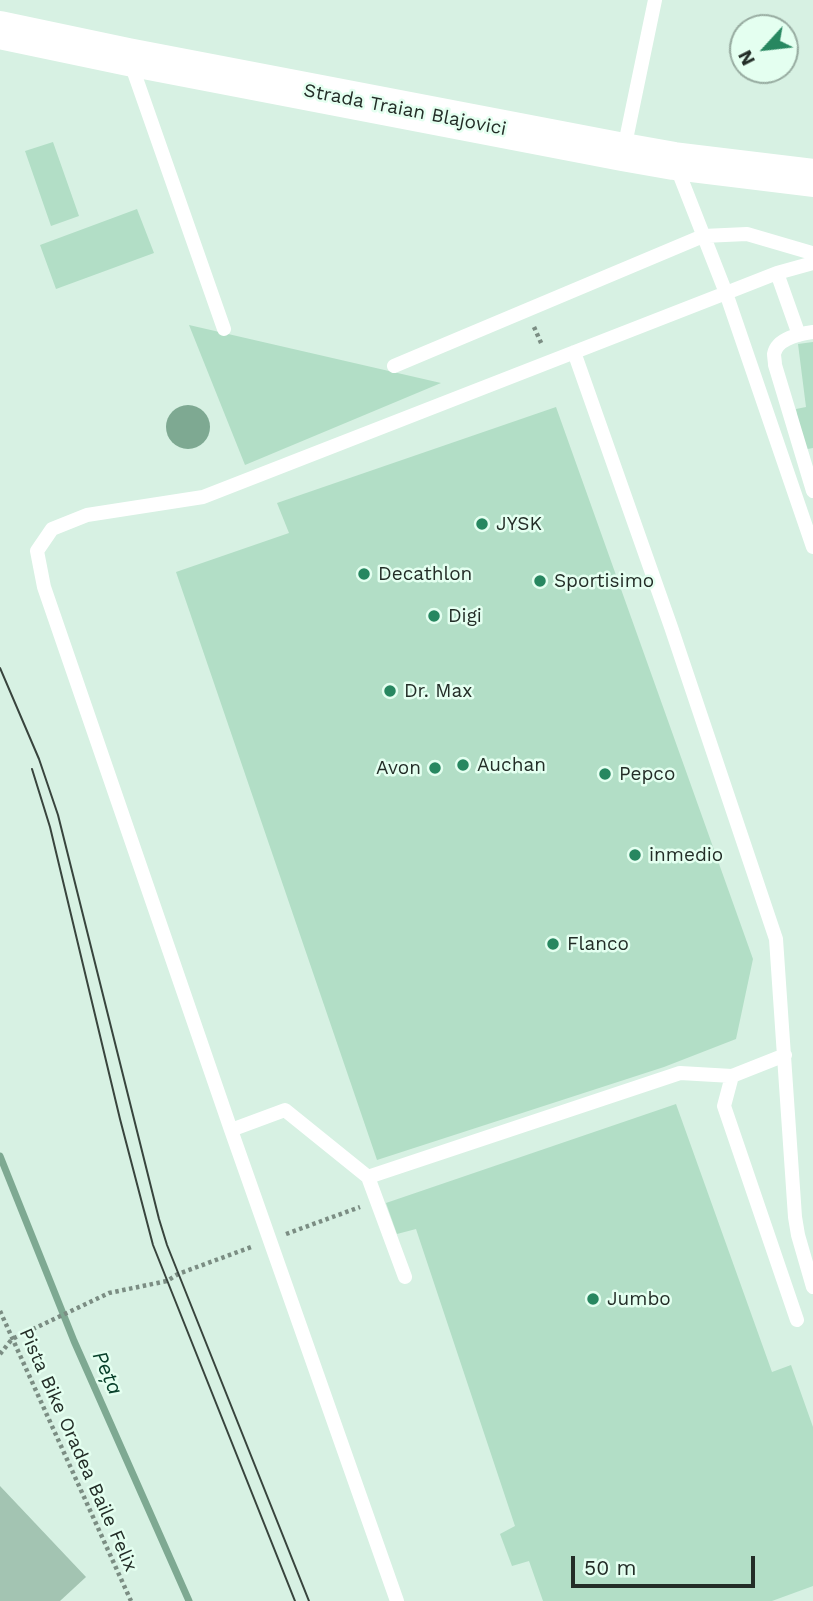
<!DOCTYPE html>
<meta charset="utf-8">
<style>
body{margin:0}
#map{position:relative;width:813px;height:1601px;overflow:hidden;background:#d7f1e3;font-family:"Work Sans",sans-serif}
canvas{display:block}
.north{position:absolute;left:729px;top:14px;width:70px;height:70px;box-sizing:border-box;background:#e4fff0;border:2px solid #97aba0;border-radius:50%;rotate:243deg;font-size:19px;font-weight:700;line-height:28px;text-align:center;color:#232d27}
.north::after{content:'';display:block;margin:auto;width:24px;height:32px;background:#278760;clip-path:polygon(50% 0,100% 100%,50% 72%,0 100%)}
.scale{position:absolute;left:571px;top:1556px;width:184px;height:32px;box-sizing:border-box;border:4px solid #232d27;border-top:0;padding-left:9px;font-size:21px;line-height:24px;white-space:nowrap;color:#232d27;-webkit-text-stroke:5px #e4fff0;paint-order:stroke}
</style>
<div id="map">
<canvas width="813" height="1601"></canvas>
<div class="north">N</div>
<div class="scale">50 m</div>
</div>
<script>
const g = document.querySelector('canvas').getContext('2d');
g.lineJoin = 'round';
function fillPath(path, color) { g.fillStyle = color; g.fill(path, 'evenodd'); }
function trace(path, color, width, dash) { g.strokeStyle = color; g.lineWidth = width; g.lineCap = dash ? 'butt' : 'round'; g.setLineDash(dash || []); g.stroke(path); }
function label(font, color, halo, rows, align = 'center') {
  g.font = font + ' "Work Sans",sans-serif'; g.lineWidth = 5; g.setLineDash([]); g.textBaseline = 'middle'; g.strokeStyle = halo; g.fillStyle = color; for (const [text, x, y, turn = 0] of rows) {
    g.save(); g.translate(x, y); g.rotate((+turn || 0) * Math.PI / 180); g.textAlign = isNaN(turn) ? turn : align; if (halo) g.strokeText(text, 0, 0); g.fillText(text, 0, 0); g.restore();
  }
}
fillPath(new Path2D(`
 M0,1486L86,1577L60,1601H0Z`), '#a3c4b2');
fillPath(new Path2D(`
 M166 427a22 22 0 1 1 44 0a22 22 0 1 1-44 0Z`), '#7ea992');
trace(new Path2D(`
 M0,1156L74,1341L189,1601`), '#7ea992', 7);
fillPath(new Path2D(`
 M53,142L79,216L51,226L25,151Z
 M137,209L154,253L56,289L40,245Z
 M189,325L441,383L245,465Z
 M813,342V448L802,450L796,409L806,407L798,344Z
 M556,407L753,959L736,1039L664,1067L377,1160L176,572L289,533L277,503Z
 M676,1104L772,1372L791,1365L813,1427V1586L772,1601H543L529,1561L512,1566L500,1534L515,1526L416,1229L397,1234L386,1203Z`), '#b2dec6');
trace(new Path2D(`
 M534,327L542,345
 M286,1234L360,1207
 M0,1311L131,1601
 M0,1354L12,1339L109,1293L167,1281L178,1274L254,1246`), '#7b8d83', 4.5, [3.5, 3.5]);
trace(new Path2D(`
 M130,61L224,329
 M624,149L655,0
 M675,163L726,293L813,547
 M777,273L799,335
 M813,332C800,334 777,338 774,354C774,357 775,361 775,365L813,491
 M574,352L671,627L776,939L795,1217L798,1235L813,1287
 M394,366L703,236L747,234L812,253
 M785,1055L732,1076L724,1106L797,1320
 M231,1130L285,1110L368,1177L405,1277
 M368,1177L680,1073L732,1076
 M397,1601L231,1130L44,587L37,551L52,529L87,515L203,497L726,293L777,273L813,263`), '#fff', 14);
trace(new Path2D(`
 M0,30L128,57L623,152L674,161L813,178`), '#fff', 38);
trace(new Path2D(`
 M0,668L39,759L58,815L159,1219L167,1245L309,1601
 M32,769L50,827L120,1119L153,1245L295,1601`), '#38443d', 2);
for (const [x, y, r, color] of [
 [482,524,7,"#278760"],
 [364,574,7,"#278760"],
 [540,581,7,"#278760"],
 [434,616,7,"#278760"],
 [390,691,7,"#278760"],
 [463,765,7,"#278760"],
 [435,768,7,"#278760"],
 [605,774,7,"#278760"],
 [635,855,7,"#278760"],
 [553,944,7,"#278760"],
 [593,1299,7,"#278760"]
]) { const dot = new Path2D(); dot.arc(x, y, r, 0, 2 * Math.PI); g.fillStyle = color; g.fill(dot); trace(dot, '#e4fff0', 2.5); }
label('19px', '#232d27', '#e4fff0', [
 ["Strada Traian Blajovici",405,110,11],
 ["Pista Bike Oradea Baile Felix",78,1450,66]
]);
label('19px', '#232d27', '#e4fff0', [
 ["JYSK",496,524],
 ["Decathlon",378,574],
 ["Sportisimo",554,581],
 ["Digi",448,616],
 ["Dr. Max",404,691],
 ["Auchan",477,765],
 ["Avon",421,768,"right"],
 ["Pepco",619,774],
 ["inmedio",649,855],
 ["Flanco",567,944],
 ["Jumbo",607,1299]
], 'left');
label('italic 21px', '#08412b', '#e4fff0', [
 ["Peța",107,1373,66]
]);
</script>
